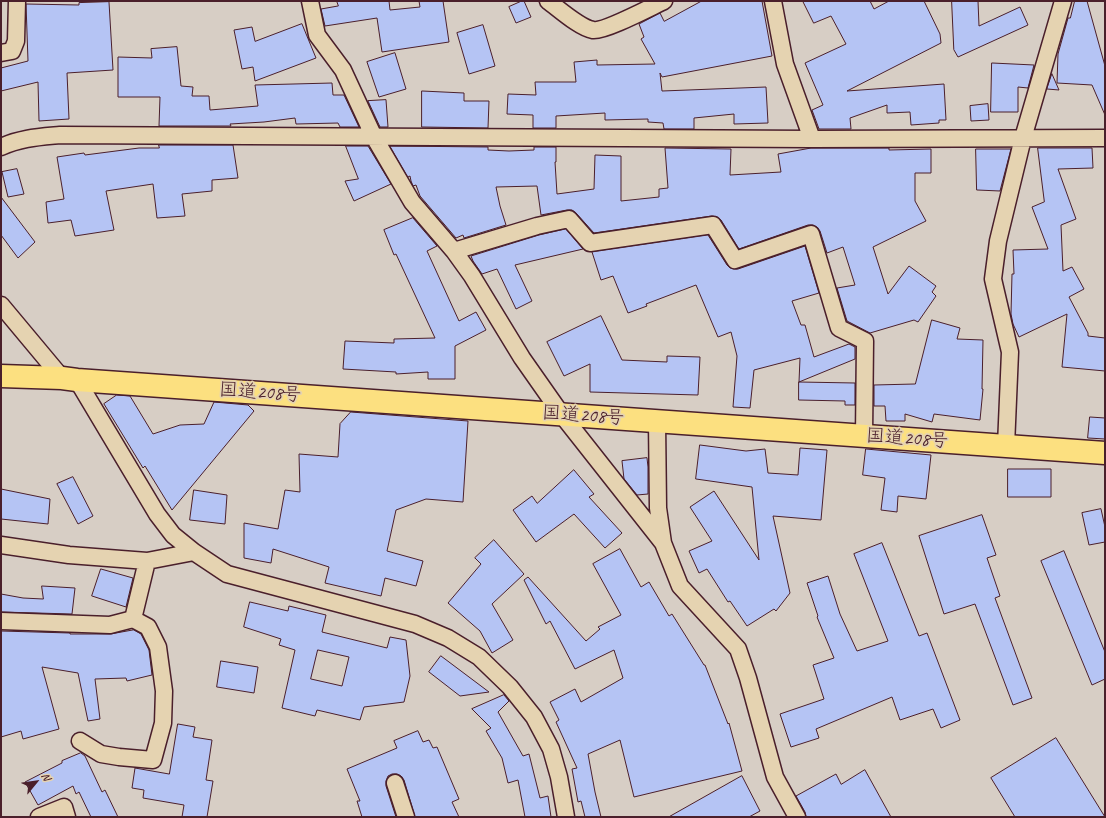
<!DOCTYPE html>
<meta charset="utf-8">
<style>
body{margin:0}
#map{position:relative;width:1106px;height:818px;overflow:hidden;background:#d7cec5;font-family:Caveat,sans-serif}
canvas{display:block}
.frame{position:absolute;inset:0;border:2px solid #4a1f2b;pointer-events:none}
.north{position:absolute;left:16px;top:762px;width:40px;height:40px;-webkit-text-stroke:3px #e5d3b1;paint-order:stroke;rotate:61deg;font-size:11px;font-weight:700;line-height:16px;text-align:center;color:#4a1f2b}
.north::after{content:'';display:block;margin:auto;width:14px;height:18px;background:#4a1f2b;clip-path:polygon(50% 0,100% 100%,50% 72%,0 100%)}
</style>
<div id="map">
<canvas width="1106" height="818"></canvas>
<div class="frame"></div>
<div class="north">N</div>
</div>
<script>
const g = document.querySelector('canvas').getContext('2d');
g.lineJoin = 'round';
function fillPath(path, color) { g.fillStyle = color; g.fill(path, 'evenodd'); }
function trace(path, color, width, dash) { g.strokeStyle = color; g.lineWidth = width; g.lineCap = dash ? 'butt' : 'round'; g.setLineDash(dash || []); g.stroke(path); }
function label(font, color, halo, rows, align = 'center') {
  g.font = font + ' Caveat,"Klee One",sans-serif'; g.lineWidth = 3.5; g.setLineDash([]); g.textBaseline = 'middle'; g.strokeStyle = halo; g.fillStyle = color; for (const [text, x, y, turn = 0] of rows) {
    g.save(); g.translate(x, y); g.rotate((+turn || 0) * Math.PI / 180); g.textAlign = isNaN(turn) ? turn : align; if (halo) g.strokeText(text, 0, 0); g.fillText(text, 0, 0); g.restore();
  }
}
const building = new Path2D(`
 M337,1H389L390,10L420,7L419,1H443L449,42L382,52L377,18L325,26L321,9L338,6Z
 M522,1H524L531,17L516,23L509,7Z
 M702,1H762L772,56L662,77L660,73L662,91L766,87L768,123L734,124V114L694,118V129H664L663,123L648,122V119L605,120V113L556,116V128H533V115L507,114L508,94L536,95L535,82H576L574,62L597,60V65L655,64L641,39L644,37L639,24L660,13L664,21Z
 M803,1H870L874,9L889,1H924L940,34L941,43L847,91L944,84L946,120H939V123L911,125L910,112L887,113V105L850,118L851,129H819L812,110L823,105L805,63L846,44L831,16L814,23Z
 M952,1H978L979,26L1020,7L1028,25L958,57L954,50Z
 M1075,1H1087L1105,66V115L1092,85L1057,83L1058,54L1068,18H1070Z
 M109,2L113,70L67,73L69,119L39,121L38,82L1,91V68L28,61L26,4L79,5V3Z
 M302,24L316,58L255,81L253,67L242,69L234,30L252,27L255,41Z
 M483,25L495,66L469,74L457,33Z
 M177,47L181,86L193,87L192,96H209L210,110L258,106L255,85L332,83L333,95H344L359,127H340L338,123L296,124L295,118L264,122L230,124L231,126H159L160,97H118V57L152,58L151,49Z
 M395,53L406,89L379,97L367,62Z
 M992,63L1034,65L1028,88L1018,87V112H991Z
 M1052,74L1059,90L1047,89Z
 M422,91L464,93V101H489L488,128L422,127Z
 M386,100L388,127H380L368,101Z
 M988,104L989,120L971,121L970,106Z
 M159,145H233L238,178L212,180V191L182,194L185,216L157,218L153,184L106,191L114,230L75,236L71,220L48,223L46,202L64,199L57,157L84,153L85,155L139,148H159Z
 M346,146H368L391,184L354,201L345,181L358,179Z
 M390,146L488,147V150L509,151L534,150V147H556V162H555L557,194L594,189L595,155L621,156V201L659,197V189L668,188L665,148L731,149L730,175L781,172L778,154L811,148H889V150L931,149V173H915V201L926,221L873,247L888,294L909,266L936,286L932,292L936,296L918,322L914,320L870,333L847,321L837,288L855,285L843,247L827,253L820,231L817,227L813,225H808L739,249L721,220L717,217L712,216L594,233L576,213L572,210H567L541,215L537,186L496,187L500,206L506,225L464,238L463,235L456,238L420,196L416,185L413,186L411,181L410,176L408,177Z
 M1038,148H1092L1093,168L1058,169L1076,219L1061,225L1063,271L1072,267L1084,289L1069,297L1088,333V336L1105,338V371L1062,367L1067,314L1019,337L1013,324L1011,314L1012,274H1014L1013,250L1048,249L1032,207L1044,202Z
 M976,149H1011L1000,191L977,190Z
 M17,169L24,194L8,197L2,172Z
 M1,197L35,242L18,258L1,235Z
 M413,218L437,246L427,251L459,321L476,312L486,330L455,346V379H428V372L396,374V372L343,369L345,341L394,343V339L435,338L396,254L394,255L384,230Z
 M566,229L583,249L515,265L532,301L516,309L497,269L482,274L473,261L471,256L539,235Z
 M708,235L727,265L730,268L734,269H738L805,246L819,293L792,301L801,325H805L814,357L849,344L855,347V359L799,382L800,358L754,370L750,408L733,407L737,356L731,332L718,337L696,285L646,304L647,306L628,313L613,276L601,280L592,252Z
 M601,316L622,360L667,362V356L700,357L698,395L590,392V364L564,376L547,342Z
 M932,320L960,328L957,339L983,340L982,389H983L980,420L934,414L932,422L905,414V421H886L885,406H874V385L915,384Z
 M799,382L855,383V405H845V401L799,400Z
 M117,395L130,396L153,434L180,425L204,424L214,402L248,405L254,411L172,510L145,466L143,468L104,404Z
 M351,412L468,421L463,502L426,499L396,510L387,551L423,561L416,586L385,578L381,596L325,583L329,567L273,549L271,563L244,558V523L278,529L285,490L300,492L299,454L338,457L340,424Z
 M1090,417L1105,418V439L1088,438Z
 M700,445L746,451L765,449L768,473L798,475L800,448L827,450L821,520L773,516L790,593L776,611L774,609L747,626L730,601L728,602L707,569L699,573L689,551L712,541L690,507L714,491L759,560L752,487L696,479Z
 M866,449L931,455L926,499L898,496L897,512L881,510L885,478L863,475Z
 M647,458L648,467V494L637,495L624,479L622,461Z
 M1008,469H1051V497H1008Z
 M574,470L594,494L589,497L622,533L605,548L574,514L536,542L513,510L532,496L537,503Z
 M73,477L93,516L78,524L57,484Z
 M1,489L50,499L48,524L1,519Z
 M194,490L227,495L225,524L190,520Z
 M1101,509L1105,527V542L1089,545L1082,513Z
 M982,515L996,555L987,558L1000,596L995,598L1032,698L1013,705L975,604L944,614L919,536Z
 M494,540L524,574L492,604L513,640L492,653L480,631L448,603L481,564L475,558Z
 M882,543L919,636L927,633L960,720L941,728L933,709L900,720L892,697L816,729L819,738L791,747L780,714L824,699L813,665L834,658L817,617L818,616L807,583L828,576L840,614L857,651L888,641L854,554Z
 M620,549L641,587L649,582L669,616L672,614L704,665H705L728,724L729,723L742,771L634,797L620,740L588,754L595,792L601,817H585L581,801L578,802L572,769L577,768L556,722L559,720L550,702L575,689L581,702L623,678L614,650L575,669L550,621L546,624L524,580L528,577L586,641L600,629L598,627L621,615L593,564Z
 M1064,551L1105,652V679L1092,685L1041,561Z
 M101,569L133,578L126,607L92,596Z
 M42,586L75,588L72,614L1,612V594L23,598L43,599Z
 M250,602L288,611L289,606L326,615L322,632L387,648L390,637L406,640L410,676L404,702L364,707L360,720L317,710L315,716L282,708L295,650L279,645L281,639L244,627ZM318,650L349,657L342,686L311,679Z
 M134,630L141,634L149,650L152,675L127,681L126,678L95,679L100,719L88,721L78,673L42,667L59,729L23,739L21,731L1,737V631L70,633V634H110Z
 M441,656L489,692L460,696L429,672Z
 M221,661L258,667L254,693L217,687Z
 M504,695L509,701L498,712L523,756L529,754L540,798L548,796L551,817H525L518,780L508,783L502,758L486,731L491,728L472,709Z
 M178,724L195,727L193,737L212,740L206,780L213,781L207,817H182L184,805L143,798L144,790L132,788L135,768L169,774Z
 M418,731L423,742L429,740L433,748L437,747L459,799L452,802L459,817H415L404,780L401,776L397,774H392L388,776L386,781V786L396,817H362L357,801H360L347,769L397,748L394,741Z
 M1056,738L1105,817H1015L991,778Z
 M81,753L85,756L102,792L105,790L118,817H91L79,792L76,794L73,786L38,805L25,782L62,763V761Z
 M865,770L891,817H806L805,812L796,796L836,774L841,784Z
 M742,776L760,811L749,817H669Z`);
fillPath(building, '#b5c4f4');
trace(building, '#4a1f2b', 1);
const street = new Path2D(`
 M310,1L317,35L343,70L374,137L412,202L454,251L472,276L522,358L562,415L663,543
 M548,1C559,9 580,28 593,30C604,32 651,7 664,1
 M773,1L785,64L812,139
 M1,53L12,51L16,41L17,1
 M1,147C20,138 39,137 60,135L812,139L1105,138
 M454,251L537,226L569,219L590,243L713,225L735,260L811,234L839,328L865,341L864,436
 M1,305L62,378
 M77,380L157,514L173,535L194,552L227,574L415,624L448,638L479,657L510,687L534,717L551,749L559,777L566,817
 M657,421L658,508L663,543L680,586L738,649L748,678L775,777L797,817
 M1006,446L1010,352L993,279L998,241L1023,138L1063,1
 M1,545L69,555L147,561L194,552
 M1,621L110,625L133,619L147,561
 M80,741L101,754L119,757L153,760L163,723L164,691L158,647L148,627L133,619
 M395,783L406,817
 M39,817L64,807L67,817`);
const highway = new Path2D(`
 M1,376L62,378L77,380L1105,453`);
trace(street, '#4a1f2b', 19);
trace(highway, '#4a1f2b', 25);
trace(street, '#e5d3b1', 16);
trace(highway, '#fce080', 22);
label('19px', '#4a1f2b', '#e5d3b1', [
 ["国道208号",260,393,4],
 ["国道208号",583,416,4],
 ["国道208号",907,439,4]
]);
</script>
